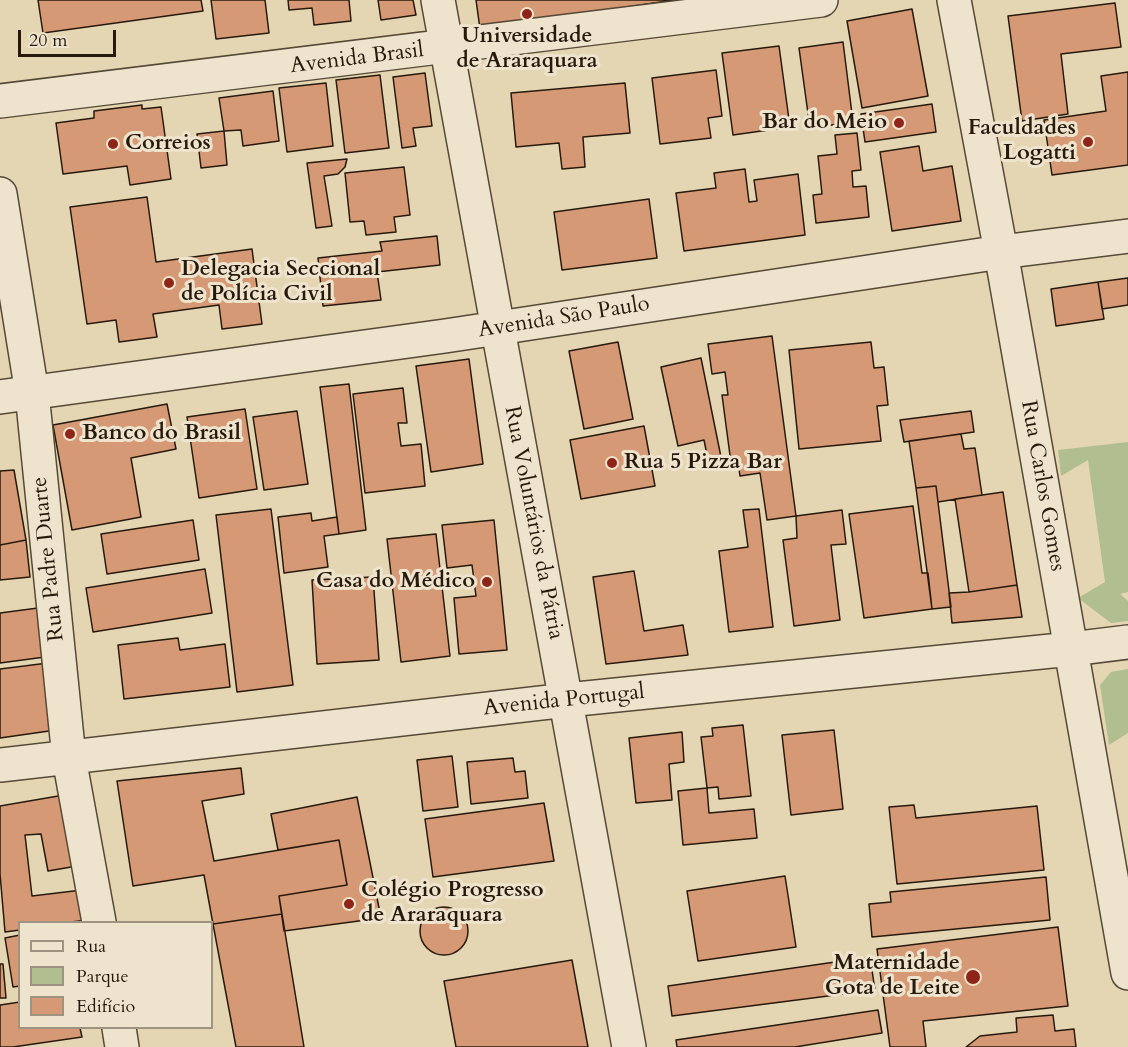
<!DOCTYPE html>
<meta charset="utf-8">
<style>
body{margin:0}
#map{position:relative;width:1128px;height:1047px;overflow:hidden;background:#e5d6b3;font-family:Cardo,serif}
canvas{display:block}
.legend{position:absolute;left:18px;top:921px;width:195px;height:108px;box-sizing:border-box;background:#eee4ce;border:2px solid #9e9380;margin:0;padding:8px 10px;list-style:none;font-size:18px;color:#271a0c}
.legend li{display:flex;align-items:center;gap:12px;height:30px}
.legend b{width:30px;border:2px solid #9e9380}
.scale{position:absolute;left:18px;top:30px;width:98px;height:27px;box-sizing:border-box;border:3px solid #271a0c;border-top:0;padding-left:8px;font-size:18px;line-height:21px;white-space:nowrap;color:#271a0c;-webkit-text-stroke:4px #eee4ce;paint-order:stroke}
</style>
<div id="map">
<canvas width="1128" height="1047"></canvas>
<ul class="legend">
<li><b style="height:8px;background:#eee4ce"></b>Rua</li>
<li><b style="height:16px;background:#b1be8f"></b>Parque</li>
<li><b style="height:16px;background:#d69975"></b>Edifício</li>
</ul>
<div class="scale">20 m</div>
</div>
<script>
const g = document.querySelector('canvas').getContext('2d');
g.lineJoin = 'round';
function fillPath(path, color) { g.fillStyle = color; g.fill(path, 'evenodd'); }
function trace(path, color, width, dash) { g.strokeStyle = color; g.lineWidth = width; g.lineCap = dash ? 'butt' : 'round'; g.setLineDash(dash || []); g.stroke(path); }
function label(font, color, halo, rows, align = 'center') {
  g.font = font + ' Cardo,serif'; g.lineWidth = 6; g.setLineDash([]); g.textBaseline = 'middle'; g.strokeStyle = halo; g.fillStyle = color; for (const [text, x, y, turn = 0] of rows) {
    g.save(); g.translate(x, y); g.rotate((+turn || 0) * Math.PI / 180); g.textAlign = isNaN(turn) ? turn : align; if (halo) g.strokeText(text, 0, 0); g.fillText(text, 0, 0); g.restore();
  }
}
fillPath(new Path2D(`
 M1128,442V592L1120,594L1128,601V621L1111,623L1078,598L1105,582L1088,460L1061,476L1058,450Z
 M1128,669V733L1109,745L1100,685L1111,672Z`), '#b1be8f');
const building = new Path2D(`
 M38,0H201L203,11L43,33Z
 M211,0H265L269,33L216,39Z
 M288,0H349L351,21L314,25L312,8L289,10Z
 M378,0H413L416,15L381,20Z
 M476,0H674L480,29Z
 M1115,3L1121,47L1061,54L1068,114L1022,121L1008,16Z
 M912,9L928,96L862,108L847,21Z
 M843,42L853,122L810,128L799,48Z
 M779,46L790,127L733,135L722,53Z
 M716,70L722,116L708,118L711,138L660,144L652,78Z
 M1128,72V165L1052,175L1044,120L1106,111L1101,76Z
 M425,73L432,126L413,128L416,146L402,148L393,77Z
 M380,75L389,148L345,153L336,80Z
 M326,83L333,146L287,152L279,88Z
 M625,83L630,133L583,137L585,167L562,169L559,143L516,147L511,93Z
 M273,91L279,141L243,146L241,130L224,131L219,98Z
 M932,104L936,132L865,142L861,114Z
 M142,105V109L161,107L171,179L130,185L127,166L63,174L56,123L94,118V111Z
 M224,131L227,165L201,168L197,134Z
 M857,133L861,170L852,171L853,187L866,186L869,217L816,223L813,195L822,194L818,156L837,154L835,135Z
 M919,146L923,171L952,166L961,221L892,231L880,152Z
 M347,159L345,167L338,174L324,176L332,226L316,228L307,163Z
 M404,167L410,215L394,217L396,232L366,235L364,221L350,222L345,173Z
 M745,169L749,202L757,201L754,180L798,174L805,235L684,251L676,193L716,188L714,173Z
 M147,197L156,262L252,249L262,324L222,329L219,305L153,314L157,337L119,342L116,320L87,324L70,207Z
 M649,199L657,258L562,270L554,212Z
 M437,236L440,265L377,272L381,300L323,306L318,258L382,251L380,242Z
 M1128,278V305L1102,309L1098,282Z
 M1098,282L1104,319L1056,326L1051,289Z
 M772,336L796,516L767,520L760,473L740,476L738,462L731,463L722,395H728L725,372L712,374L708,344Z
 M618,342L633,419L584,429L569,351Z
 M871,342L874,368L884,367L888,405L877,406L881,441L799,449L789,350Z
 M701,358L722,462L709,465L704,440L678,446L661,367Z
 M469,359L483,464L431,472L416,366Z
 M349,384L366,530L339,534L320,387Z
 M403,388L407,423H398L401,446L421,444L425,486L365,493L353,394Z
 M167,404L176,449L131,458L141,517L72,530L53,425Z
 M245,409L257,489L199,498L187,417Z
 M297,411L308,484L264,490L253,417Z
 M971,411L974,432L904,442L900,420Z
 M644,426L655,486L581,499L570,440Z
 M961,434L964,449L975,448L982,495L938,502L936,486L916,488L909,441Z
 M14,470L26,540L0,545V471Z
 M936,486L951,607L932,609L916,488Z
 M1003,492L1017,585L969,592L955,499Z
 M913,506L922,573H928L932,609L864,618L849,514Z
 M271,509L293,685L237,692L216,515Z
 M759,509L773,627L729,632L719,551L748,547L743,510Z
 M842,510L846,544L831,545L840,620L794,626L783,540L797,538L796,516Z
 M311,513L312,521L337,517L339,534L324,536L328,567L284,573L278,517Z
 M193,520L199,560L107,574L101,534Z
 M494,520L507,650L459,654L454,598L476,596L472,565L447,568L442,525Z
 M436,534L450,656L401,662L387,539Z
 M26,540L30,577L0,580V545Z
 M205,569L212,613L93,632L86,588Z
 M634,571L644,631L683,625L688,655L606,664L593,577Z
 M373,577L379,660L317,664L312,580Z
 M1017,585L1022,617L952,623L949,593L969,592Z
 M38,608L45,657L0,663V613Z
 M178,638L180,650L225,644L230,687L124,699L118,645Z
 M48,663L58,718L49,731L0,738V669Z
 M743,725L751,796L719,799L718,787L707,788L701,737L713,736L712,728Z
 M834,730L843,809L791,815L782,735Z
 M682,732L684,762L669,764L672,800L636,803L629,738Z
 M452,756L458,807L423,811L417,760Z
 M513,758L515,772L525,771L528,798L471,804L467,762Z
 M241,768L244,794L202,801L214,861L339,840L347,885L279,896L282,914L213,924L204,875L133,886L117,781Z
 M707,788L709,813L754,809L757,838L683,845L678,791Z
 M64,795L77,866L48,871L41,834L25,835L32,896L82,890L88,920L71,922H20V930L5,932L0,874V806Z
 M357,797L381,918L284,931L279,896L347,885L339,840L278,850L271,814Z
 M544,803L554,861L433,877L425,819Z
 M914,805L916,818L1037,806L1044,870L897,884L889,807Z
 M785,876L796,947L698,961L687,891Z
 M1046,877L1050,920L872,937L869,904L891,902L890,892Z
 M420 931a24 24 0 1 1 48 0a24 24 0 1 1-48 0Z
 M282,914L304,1047H236L213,924Z
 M1058,927L1068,1006L923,1021L926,1047H890L877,949Z
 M20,935V986L13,987L5,938Z
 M870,957L875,990L672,1016L668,986Z
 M572,960L588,1047H456L444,981Z
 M0,964H3L6,998H0Z
 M20,1002V1028H80L82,1037L13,1047H0V1005Z
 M878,1010L882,1033L795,1047H677L676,1040Z
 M1053,1015L1055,1031L1074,1029L1076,1047H966L980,1036L1017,1032L1016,1018Z`);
fillPath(building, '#d69975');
trace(building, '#271a0c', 1.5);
const minor = new Path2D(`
 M438,0L629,1047
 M954,0L1001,252L1128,973
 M0,101L821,0
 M0,194L32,393L69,758L99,922
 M0,397L445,336L1001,252L1128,236
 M0,765L567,700L1071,649L1128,642
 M119,1028L122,1047`);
trace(minor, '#564936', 36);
trace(minor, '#eee4ce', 33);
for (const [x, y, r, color] of [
 [527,14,6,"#8f2418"],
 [899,123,6,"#8f2418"],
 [1088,142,6,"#8f2418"],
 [113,144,6,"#8f2418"],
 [169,283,6,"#8f2418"],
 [70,434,6,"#8f2418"],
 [612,463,6,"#8f2418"],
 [487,582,6,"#8f2418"],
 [349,904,6,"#8f2418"],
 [973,977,8,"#8f2418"]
]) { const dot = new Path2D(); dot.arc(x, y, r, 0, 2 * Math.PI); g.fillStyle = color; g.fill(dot); trace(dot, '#eee4ce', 2); }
label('bold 22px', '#271a0c', '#eee4ce', [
 ["Universidade",527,37,"center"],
 ["de Araraquara",527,62,"center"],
 ["Bar do Meio",887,123,"right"],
 ["Faculdades",1076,129,"right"],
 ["Logatti",1076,154,"right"],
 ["Correios",125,144],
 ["Delegacia Seccional",181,270],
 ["de Polícia Civil",181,295],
 ["Banco do Brasil",82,434],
 ["Rua 5 Pizza Bar",624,463],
 ["Casa do Médico",475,582,"right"],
 ["Colégio Progresso",361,891],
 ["de Araraquara",361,916],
 ["Maternidade",960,964,"right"],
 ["Gota de Leite",960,989,"right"]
], 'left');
label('22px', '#271a0c', '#eee4ce', [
 ["Avenida Brasil",357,59,-7],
 ["Avenida São Paulo",564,318,-9],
 ["Rua Carlos Gomes",1042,486,80],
 ["Rua Voluntários da Pátria",533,523,79],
 ["Rua Padre Duarte",49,559,-96],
 ["Avenida Portugal",564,701,-6]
]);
</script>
